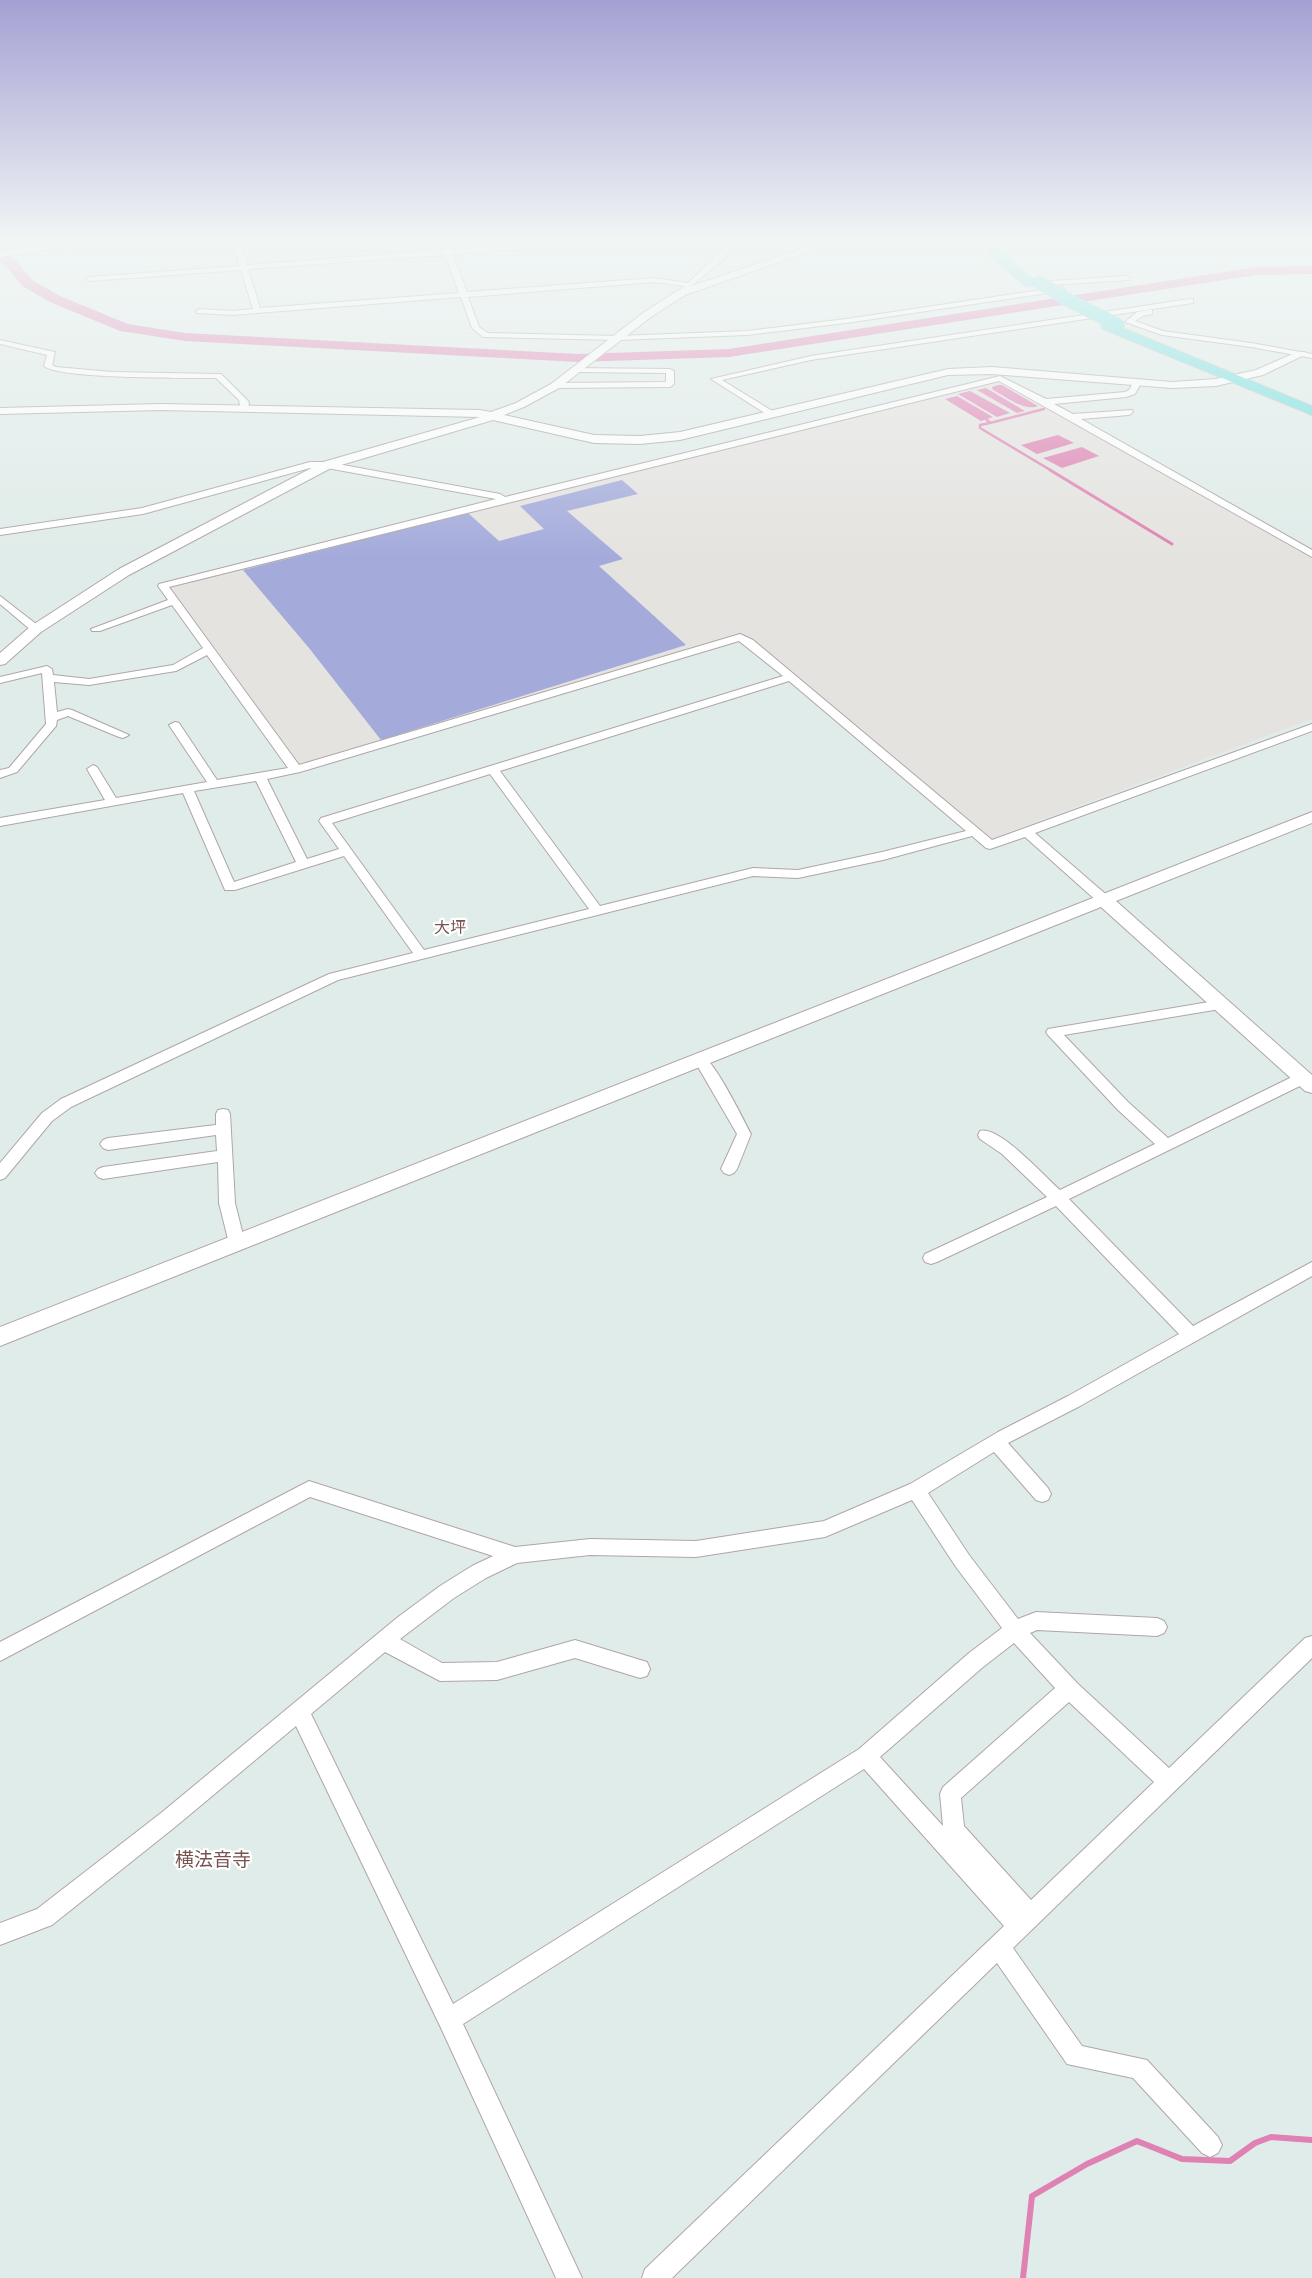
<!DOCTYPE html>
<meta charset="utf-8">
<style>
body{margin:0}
canvas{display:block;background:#e0ece9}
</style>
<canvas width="1312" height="2278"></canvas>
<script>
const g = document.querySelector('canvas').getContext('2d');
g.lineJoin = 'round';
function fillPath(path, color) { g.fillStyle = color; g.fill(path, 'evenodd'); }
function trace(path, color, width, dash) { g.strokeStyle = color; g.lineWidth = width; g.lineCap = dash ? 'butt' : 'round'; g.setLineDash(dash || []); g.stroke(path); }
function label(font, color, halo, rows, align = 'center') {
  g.font = font + ' "Work Sans","Noto Sans JP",sans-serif'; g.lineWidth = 4.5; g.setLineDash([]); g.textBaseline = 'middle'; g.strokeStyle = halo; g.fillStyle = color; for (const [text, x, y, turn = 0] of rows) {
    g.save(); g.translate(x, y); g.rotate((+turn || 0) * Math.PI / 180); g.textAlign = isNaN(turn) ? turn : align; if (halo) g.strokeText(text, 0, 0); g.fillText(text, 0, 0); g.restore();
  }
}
fillPath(new Path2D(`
 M1000,380L1312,557V719L990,839L750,637L739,633L299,765L217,650L169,587Z`), '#e5e3e0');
fillPath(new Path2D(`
 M622,480L638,494L567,511L623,559L599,566L686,645L381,740L309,648L243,570L468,513L499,541L544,529L520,506Z`), '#a4abdb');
fillPath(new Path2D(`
 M998,385H1002L1038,406C1025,412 1005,396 993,390L992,387Z
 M986,388L1025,411L1017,413L977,390Z
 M970,391L1010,413L997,417L958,394Z
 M957,396L993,417L981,421L945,399Z
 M1058,435L1074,443L1037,454L1021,445Z
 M1082,447L1099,456L1062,468L1043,458Z`), '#e081b3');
trace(new Path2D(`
 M986,419L990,423L1044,409
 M990,423L980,425V428L1052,471`), '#e081b3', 2.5);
trace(new Path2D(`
 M1050,470L1172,544`), '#e081b3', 3);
trace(new Path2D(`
 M1023,2278L1032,2196L1087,2164L1137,2141L1182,2159L1230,2161L1255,2143L1271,2137L1312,2140`), '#e081b3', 6);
fillPath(new Path2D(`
 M0,252L16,260L32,280L60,296L128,324L185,333L578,354L729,349L1256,267L1312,266V274L1256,275L729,357L578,362L185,341L120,331L50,302L22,286L6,266L0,262Z`), '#e081b3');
const minor = new Path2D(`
 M232,239H239L247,265L444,250L440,239H447L451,250L593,239H627L624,241L452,254L467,292L654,278L688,283L720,253L732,239H739L726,257L682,294L678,292L684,286L654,282L468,297L479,327L488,333L618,336L747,331L846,319L1061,287L1065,289L1061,291L846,323L747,335L618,340L483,337L472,328L461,297L232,315L197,313L196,311L200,309L232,311L253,309L241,270L90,281L86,279L90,277L239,266ZM445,255L459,293L260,308L248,269Z
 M1126,276L1130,278L1129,280L1050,285L1046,283L1050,281Z
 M1190,299H1193V303L811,360L722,380L774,412V416L771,417L711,379L811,356Z
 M1149,310H1152V314L1143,316L1135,321L1163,331L1251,343L1312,354V358L1251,347L1162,335L1125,322L1137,312Z
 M0,340L55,352L52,365L56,367L112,372L221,374L249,402L248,408L241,410L239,400L216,378C188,378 59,379 44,366L47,355L0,344Z
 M573,368L670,369L674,371V384L670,387L552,388V384L555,383L666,382V373L576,372H573Z
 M1000,376L1046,399L1125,392L1129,390L1133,383H1139L1140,385L1135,394L1126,397L1054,404L1073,414L1132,410L1133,412L1129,415L1081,419L1312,550V557L999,381L169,587L299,765L740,634L753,640L992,840L1312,724V731L1035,833L1109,897L1110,900L1109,903H1099L1025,837L990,849L986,848L972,836L883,860L798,878L753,876L338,980L71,1107L52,1121L5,1178L0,1180V1163L42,1113L61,1099L329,974L413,953L344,856L235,890H225L183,793L0,826V818L105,800L87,769L93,765L97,767L116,798L207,782L169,725L175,722L179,723L217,780L288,768L207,655L176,671L89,685L54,682L57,712L68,709L72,710L129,735L123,738L119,737L68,716L57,720L56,726L17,772L0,778V770L9,768L46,724L42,673L0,683V677L47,666L52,669L53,675L89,679L173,665L203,648L172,605L100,631H92L91,629L168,600L158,586L159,584L496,499L327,468H310L143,514L0,535V529L142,508L310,462H327L500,494L505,497ZM739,641L783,676L321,818L319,821L339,849L307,859L267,779L300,772ZM789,681L966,831L882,852L798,870L753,868L600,906L500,771ZM490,774L589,909L424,950L332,823ZM256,781L296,862L234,882L194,791Z
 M0,596L40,627V631H32L0,604Z
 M1221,1000L1226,1002L1228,1005L1226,1008L1064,1035L1128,1102L1168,1138L1298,1074H1308L1310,1078L1308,1082L1069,1199L1193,1326L1312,1262V1276L1080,1406L1008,1443L1048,1488L1051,1494L1048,1500L1042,1502L1036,1500L994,1452L928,1493L969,1555L1018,1619L1036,1612L1157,1618L1164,1621L1167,1627L1164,1633L1157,1636L1037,1630L1030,1633L1078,1684L1169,1768L1305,1638L1312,1636V1658L1013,1948L1082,2046L1147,2060L1218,2137L1222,2145L1218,2153L1210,2157L1202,2153L1133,2078L1067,2064L997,1963L672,2278H642L645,2269L1004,1926L864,1769L463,2024L582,2278H556L441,2028L296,1726L175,1827L52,1925L0,1945V1923L37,1909L161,1813L398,1617L440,1586L472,1566L493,1556L310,1497L0,1661V1642L309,1481L515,1547L590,1539L696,1541L824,1521L910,1484L998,1432L1068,1396L1179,1334L1056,1206L937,1262L931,1264L925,1262L923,1258L925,1254L1047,1197L1002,1154L980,1139L978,1135L980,1131C999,1125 1045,1177 1060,1190L1155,1144L1118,1110L1048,1035L1046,1032L1048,1029ZM912,1500L956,1567L1002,1628L969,1653L859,1749L453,2004L311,1714L385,1652L440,1681L497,1680L575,1658L640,1678L647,1676L650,1669L647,1662L575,1640L497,1662L442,1663L400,1639L454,1598L486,1578L517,1563L590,1555L696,1557L825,1537ZM1014,1643L1055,1688L943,1787L940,1794L943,1826L880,1757L983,1667ZM1069,1702L1154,1782L1031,1900L964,1826L961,1798Z
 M701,1055C714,1059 743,1119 751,1134L737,1169L734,1173L729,1175L724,1173L721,1169L737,1134L694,1060L696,1056Z
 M223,1109L228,1110L230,1114L235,1203L245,1243L243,1247L237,1249L231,1247L229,1243L219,1203L218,1162L103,1179L98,1177L95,1173L98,1169L103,1167L217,1151L216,1135L108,1150L103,1148L100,1144L103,1140L108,1138L216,1125V1114L218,1110Z`);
const tertiary = new Path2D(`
 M830,239H845L685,295L651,317L559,388L524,407L504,415L594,435L640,436L680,432L948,369L992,367L1172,382L1216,379L1256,370L1297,352H1305L1306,354L1263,375L1216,386L1172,388L992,374L948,375L680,440L640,444L594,443L493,420L331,468L129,575L41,632L5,664L0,665V653L31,626L119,569L323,462L480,417L161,410L0,414V408L161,404L479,410L491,412L516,403L551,384L643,313L677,291Z
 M1312,812V823L1116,901L1312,1075V1093L1305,1091L1101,907L0,1346V1327Z`);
const secondary = new Path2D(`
 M76,239H103L98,242L0,257V251Z`);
const primary = new Path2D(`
 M977,239H990L1003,254L1034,280L1036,283L1034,286H1026L995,260Z
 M1108,322L1312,406V415L1103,329L1101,326Z`);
trace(minor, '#b0a6a6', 2);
trace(tertiary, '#b0a6a6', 2);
trace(secondary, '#b0a6a6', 2);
trace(primary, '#c8c8c8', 2);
fillPath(minor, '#fff');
fillPath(tertiary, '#fff');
fillPath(secondary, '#fff');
fillPath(primary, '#71e0de');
const primaryBridge = new Path2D(`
 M1039,282L1068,300L1118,325`);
trace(primaryBridge, '#c8c8c8', 14, []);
trace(primaryBridge, '#71e0de', 13);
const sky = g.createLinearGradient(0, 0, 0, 558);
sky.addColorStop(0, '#a5a0d3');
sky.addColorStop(0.43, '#f1f6f5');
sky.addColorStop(1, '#f1f6f500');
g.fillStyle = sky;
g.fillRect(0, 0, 1312, 558);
label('16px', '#785352', '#fff', [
 ["大坪",450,928]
]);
label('19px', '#785352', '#fff', [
 ["横法音寺",213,1860]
]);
</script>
